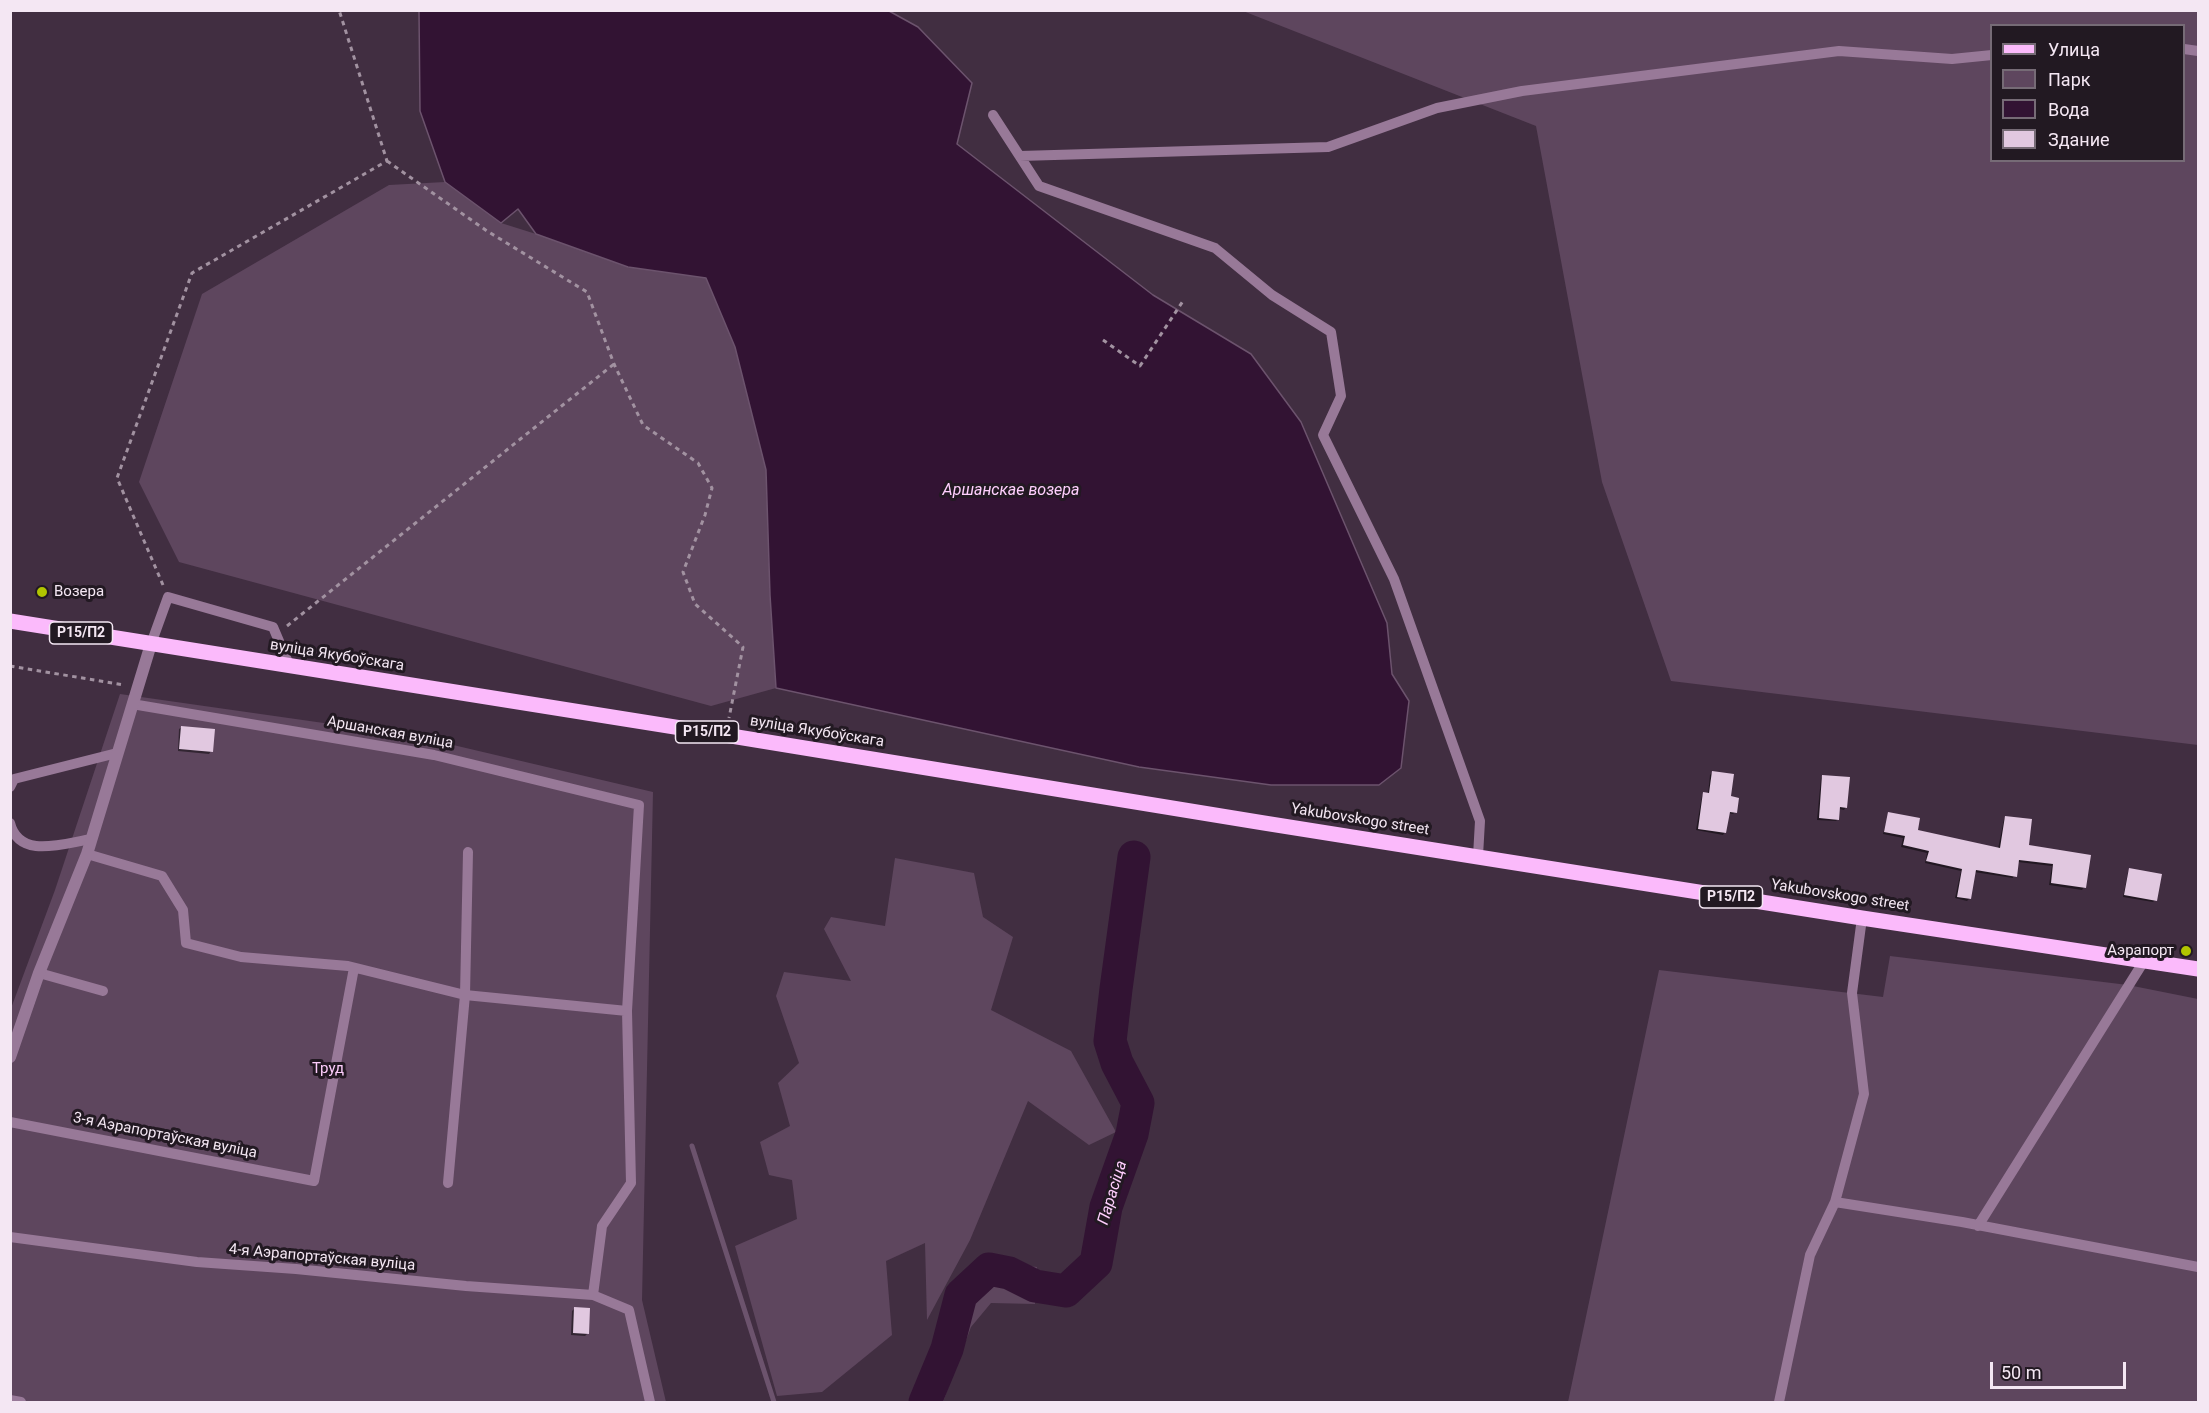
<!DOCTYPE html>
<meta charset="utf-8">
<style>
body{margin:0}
#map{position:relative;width:2209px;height:1413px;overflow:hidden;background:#412e41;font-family:Roboto,sans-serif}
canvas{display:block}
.frame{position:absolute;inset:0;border:12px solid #f4e7f3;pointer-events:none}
.legend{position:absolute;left:1990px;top:24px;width:195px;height:138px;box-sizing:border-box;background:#221922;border:2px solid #766b76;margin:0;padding:8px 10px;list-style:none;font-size:18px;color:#f4e7f3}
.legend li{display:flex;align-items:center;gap:12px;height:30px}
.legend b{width:30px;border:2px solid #766b76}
.scale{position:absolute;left:1990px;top:1362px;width:136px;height:27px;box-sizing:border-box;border:3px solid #f4e7f3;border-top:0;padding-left:8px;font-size:18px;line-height:21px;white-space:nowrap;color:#f4e7f3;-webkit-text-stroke:4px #221922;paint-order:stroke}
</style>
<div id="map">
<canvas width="2209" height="1413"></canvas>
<div class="frame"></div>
<ul class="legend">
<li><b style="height:8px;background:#fbbafb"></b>Улица</li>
<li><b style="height:16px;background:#5e465e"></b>Парк</li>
<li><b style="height:16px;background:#321333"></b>Вода</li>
<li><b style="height:16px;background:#e1c8e0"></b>Здание</li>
</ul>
<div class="scale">50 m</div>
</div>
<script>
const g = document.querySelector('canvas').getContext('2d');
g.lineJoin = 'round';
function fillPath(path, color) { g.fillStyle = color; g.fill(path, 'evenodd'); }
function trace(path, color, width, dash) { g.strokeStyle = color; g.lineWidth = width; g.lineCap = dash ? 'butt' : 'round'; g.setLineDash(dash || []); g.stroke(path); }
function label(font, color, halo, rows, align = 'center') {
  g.font = font + ' Roboto,sans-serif'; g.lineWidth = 6; g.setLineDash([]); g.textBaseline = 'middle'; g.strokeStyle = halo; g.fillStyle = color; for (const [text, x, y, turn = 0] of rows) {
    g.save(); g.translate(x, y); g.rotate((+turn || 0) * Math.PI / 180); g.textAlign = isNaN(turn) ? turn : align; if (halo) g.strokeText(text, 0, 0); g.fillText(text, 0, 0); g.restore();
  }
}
fillPath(new Path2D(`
 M1243,11H2198V745L1671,681L1602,482L1536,126ZM1992,26H2184V160H1992Z
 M445,182L501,223L536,234L628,267L706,277L735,347L766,470L770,595L776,688L711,706L179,562L139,482L202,294L389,185Z
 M120,694L415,736L653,792L642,1300L666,1402H11L10,1011L55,890Z
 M895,858L974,873L983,917L1013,937L991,1010L1071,1051L1116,1132L1089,1145L1028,1101L970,1240L927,1320L925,1243L886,1261L892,1335L822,1392L777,1396L735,1246L797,1219L792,1180L769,1175L760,1142L790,1126L778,1083L799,1063L776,996L784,972L851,981L824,929L831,917L885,926Z
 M1890,956L2128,985L2198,999V1402H1568L1659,970L1883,997Z
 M984,1261L1037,1267L1035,1304L991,1303L971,1327L943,1402H912L950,1296Z`), '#5e465e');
const water = new Path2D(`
 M889,11L918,27L972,83L957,144L1153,295L1251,354L1301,422L1387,623L1392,674L1409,701L1401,768L1379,785H1271L1139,767L776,688L770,595L766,470L735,347L706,278L628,267L536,234L518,209L501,223L445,182L420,111L419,11Z`);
fillPath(water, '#321333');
trace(water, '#6c536d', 1.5);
fillPath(new Path2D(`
 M182,727L211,751L209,754L178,751L179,729Z
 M1712,773L1729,798L1735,812L1733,814L1728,813L1725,832L1723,835L1696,830L1702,796L1704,794H1708L1710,775Z
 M1823,776L1846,807L1844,810L1839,809L1838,819L1836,821L1817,820L1821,778Z
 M1889,813L1916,831L1998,849L2004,819L2006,817L2027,847L2089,856L2084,887L2082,890L2049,885L2052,866L2018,862L2013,878L1974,872L1969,899L1967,901L1955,898L1961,871L1925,863L1927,853L1901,847L1903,838L1883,834Z
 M2130,870L2155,900L2153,902L2123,897L2128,872Z
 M574,1309L588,1333L585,1336L571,1335L572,1311Z`), '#0007');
trace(new Path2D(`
 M692,1146L774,1402`), '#6c536d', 5);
trace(new Path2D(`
 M925,1402L947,1349L961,1295L989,1269L1009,1273L1035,1286L1066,1291L1096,1263L1106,1207L1132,1134L1138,1103L1117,1063L1110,1041L1116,989L1134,857`), '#321333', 33);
fillPath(new Path2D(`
 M181,726L215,729L213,752L179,749Z
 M1712,771L1734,774L1731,796L1739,798L1737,813L1730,812L1726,833L1698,829L1703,792L1709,793Z
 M1822,775L1850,777L1847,808L1840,807L1839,820L1819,818Z
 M1888,812L1920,818L1918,830L2000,848L2005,816L2032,819L2029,845L2091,855L2086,888L2051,883L2053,864L2019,860L2017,877L1976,870L1971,899L1957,897L1962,869L1926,861L1929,851L1903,845L1905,836L1884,832Z
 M2129,868L2162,874L2157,901L2124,895Z
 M574,1307L590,1308L589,1334L573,1333Z`), '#e1c8e0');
trace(new Path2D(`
 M387,161L487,231L587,292L614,364L643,425L698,463L712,488L705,515L683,572L695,604L743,647L729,718
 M1103,340L1140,366L1183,301
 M163,585L117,478L192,273L387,161L339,10
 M287,626L614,364
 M10,666L124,685`), '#a292a1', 3, [4.5, 4.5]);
trace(new Path2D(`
 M2184,49L2198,51
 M993,115L1039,186L1215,248L1272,295L1331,332L1341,396L1323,435L1394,579L1480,821L1478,856
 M1020,156L1328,147L1437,108L1522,91L1839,51L1952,59L1992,55
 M151,644L168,597L273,627L290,667
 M132,704L434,755L639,805L627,1011L631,1183L602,1226L593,1295
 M10,787L14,779L117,753
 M10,823C19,860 64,843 92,839
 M87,854L162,876L183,910L186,943L241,957L348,966L465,995L627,1011
 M39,973L103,991
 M10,1122L314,1181L354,968
 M448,1183L465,995L468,852
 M1835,1202L1962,1222L2198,1267
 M1978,1226L2144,961
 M10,1237L197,1262L296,1269L466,1286L593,1295L629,1310L650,1402
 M10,1400L21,1402
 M1779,1402L1810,1255L1835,1202L1864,1094L1852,993L1862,918`), '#987998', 10);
trace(new Path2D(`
 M10,1057L39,973L87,854L151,644`), '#987998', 12);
trace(new Path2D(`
 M10,621L725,735L1264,823L1862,918L2198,969`), '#fbbafb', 15);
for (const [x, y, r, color] of [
 [42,592,6,"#b1c500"],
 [2186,951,6,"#b1c500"]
]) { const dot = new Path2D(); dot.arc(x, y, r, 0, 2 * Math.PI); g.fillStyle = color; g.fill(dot); trace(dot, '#221922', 2); }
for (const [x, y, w] of [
 [81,633,63],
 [707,732,63],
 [1731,897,63]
]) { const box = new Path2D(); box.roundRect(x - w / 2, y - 11, w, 22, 4.5); g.fillStyle = '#221922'; g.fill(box); trace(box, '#f4e7f3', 1.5); }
label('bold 14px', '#f4e7f3', null, [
 ["Р15/П2",81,633],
 ["Р15/П2",707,732],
 ["Р15/П2",1731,897]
]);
label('15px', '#f4e7f3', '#221922', [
 ["Возера",54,592],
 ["Аэрапорт",2174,951,"right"]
], 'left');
label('15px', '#f4e7f3', '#221922', [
 ["вуліца Якубоўскага",337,656,9],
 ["вуліца Якубоўскага",817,732,9],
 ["Аршанская вуліца",390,733,10],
 ["Yakubovskogo street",1360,820,9],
 ["Yakubovskogo street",1840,896,9],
 ["3-я Аэрапортаўская вуліца",165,1136,11],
 ["4-я Аэрапортаўская вуліца",322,1258,5]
]);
label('15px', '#fdcdfc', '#221922', [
 ["Труд",328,1069]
]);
label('italic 16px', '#ffcffe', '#221922', [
 ["Аршанскае возера",1011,491],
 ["Парасіца",1113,1193,-73]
]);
</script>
